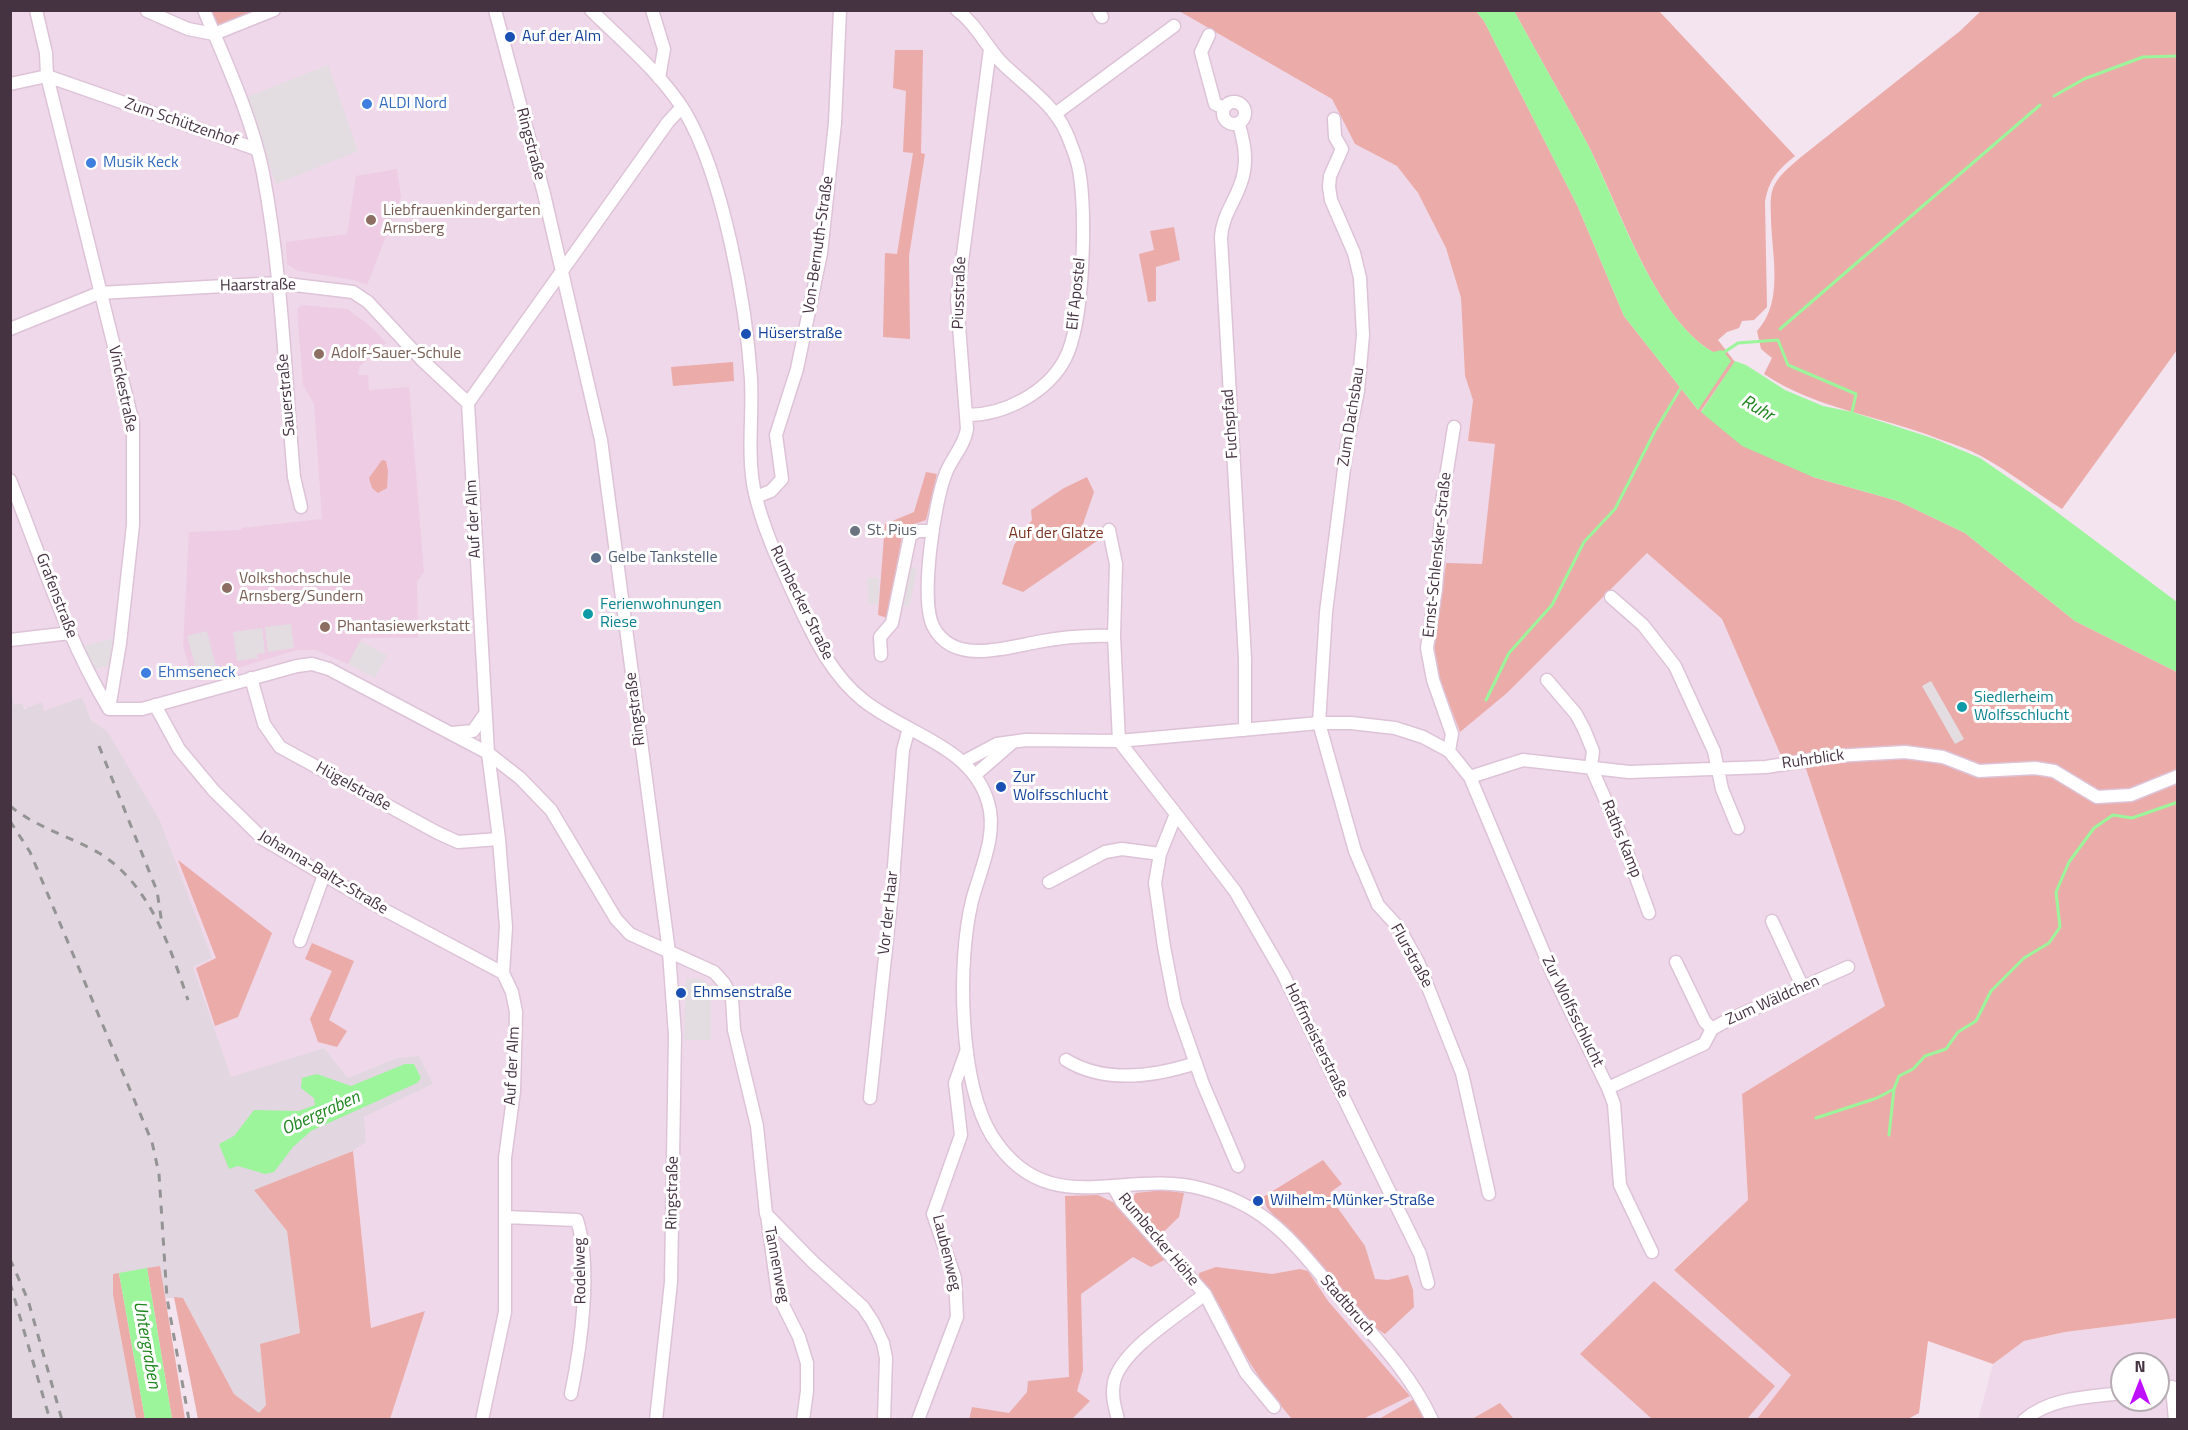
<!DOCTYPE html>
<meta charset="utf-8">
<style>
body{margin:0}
#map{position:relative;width:2188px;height:1430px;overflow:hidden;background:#f3e4ef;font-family:"Titillium Web",sans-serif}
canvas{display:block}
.frame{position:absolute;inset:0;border:12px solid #463342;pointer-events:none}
.north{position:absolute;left:2110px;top:1352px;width:60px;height:60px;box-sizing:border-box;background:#fff;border:2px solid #b5adb3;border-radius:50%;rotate:0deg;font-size:16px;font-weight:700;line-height:24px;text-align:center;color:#463342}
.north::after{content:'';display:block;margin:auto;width:21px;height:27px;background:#bf0fff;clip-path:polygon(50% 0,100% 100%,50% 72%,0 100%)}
</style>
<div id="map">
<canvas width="2188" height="1430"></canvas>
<div class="frame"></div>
<div class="north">N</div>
</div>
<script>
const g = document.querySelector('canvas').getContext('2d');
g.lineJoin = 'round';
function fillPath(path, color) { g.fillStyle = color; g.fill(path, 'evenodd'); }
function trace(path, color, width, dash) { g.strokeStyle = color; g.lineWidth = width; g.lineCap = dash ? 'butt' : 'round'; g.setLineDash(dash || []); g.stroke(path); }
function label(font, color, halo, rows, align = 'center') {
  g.font = font + ' "Titillium Web",sans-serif'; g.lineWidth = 6; g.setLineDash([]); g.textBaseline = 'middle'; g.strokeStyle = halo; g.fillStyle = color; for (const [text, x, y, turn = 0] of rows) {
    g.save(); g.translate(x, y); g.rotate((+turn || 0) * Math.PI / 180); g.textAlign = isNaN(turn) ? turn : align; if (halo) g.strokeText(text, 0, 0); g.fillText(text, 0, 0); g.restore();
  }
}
fillPath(new Path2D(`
 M10,11H1179L1332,99L1355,144L1397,166L1418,193L1446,248L1461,298L1465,376L1473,400L1468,441L1496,444L1482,565L1446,564L1434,650L1439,678L1459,731L1507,693L1647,553L1722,619L1782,758L1802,757L1885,1006L1742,1094L1748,1200L1674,1269L1791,1375L1757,1419H1424L1414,1399L1377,1420L390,1419L424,1311L371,1328L353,1151L366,1142L364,1117L433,1084L397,1058L348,1078L324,1048L231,1078L193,967L212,957L107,731L91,720L82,697L44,712L14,705L10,684Z
 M2177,1318V1419L1978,1420L1993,1364L2024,1341L2065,1332ZM2122,1364H2158V1400H2122Z`), '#efd8e9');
fillPath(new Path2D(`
 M10,684L14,705L22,704L24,709L42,702L44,711L82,697L91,720L107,731L159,819L212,958L193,967L231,1077L324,1048L348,1078L397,1058L419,1056L433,1084L364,1117L366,1142L353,1151L255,1190L287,1231L300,1333L260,1344L266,1405L259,1414L234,1394L183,1298H165L159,1266L113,1275V1295L136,1419H11Z`), '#e2d6e0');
fillPath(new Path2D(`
 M397,169L401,197L367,285L354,280L298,271L287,264L286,242L347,234L356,176Z
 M302,305L347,309L369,325L386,343L359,367L358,375H368L369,390L409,387L424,572L417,581L418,638H362L348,664L316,650H297L194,681L183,647L189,532L241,530L242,528L322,519L314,404L303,385L297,309Z`), '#edcce4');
fillPath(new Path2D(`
 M253,11L218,25L212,11L253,10Z
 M1179,11H1476L1484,21L1578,207L1624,316L1698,410L1713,352C1653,317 1619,204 1587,143C1563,98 1538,55 1514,11H1659L1795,156C1778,170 1769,179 1765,202L1767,307L1754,320L1742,321L1739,328L1727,332L1718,340L1735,362L1701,411L1813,477L1898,501L1965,533L2075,621L2177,672V1318L2065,1332L2024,1341L1993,1364L1928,1341L1919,1413L1908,1419H1757L1791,1375L1674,1270L1748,1200L1742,1094L1885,1006L1802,757L1782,758L1722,619L1647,553L1507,693L1460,732L1439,678L1434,651L1446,563L1482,564L1495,444L1468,441L1473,400L1465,376L1461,298L1446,248L1418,193L1397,166L1355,144L1332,99Z
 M1981,11H2177V350L2062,509C2035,492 2009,471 1981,456C1968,449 1953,444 1939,439C1881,416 1816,409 1764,374L1772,358L1761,349L1757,331C1784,302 1772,256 1771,220C1771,208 1769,194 1775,184C1781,173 1792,165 1801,157L1960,31Z
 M895,50H923L921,153L925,154L909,256L910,339L883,337L885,253L897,254L913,153L903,152L906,91L893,88Z
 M1174,227L1180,260L1156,267V301L1148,302L1139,254L1154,250L1150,231Z
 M733,362L734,381L673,386L671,367Z
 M382,460L386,461L388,471L387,488L378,493L372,488L369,478Z
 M926,472L937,474L926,520L909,526L902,536L887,618L878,615L885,524L914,512Z
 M1087,477L1094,492L1083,524L1097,541L1023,592L1002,584L1014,545L1032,520L1031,510L1064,488Z
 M178,860L272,933L238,1017L215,1026L196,968L216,958Z
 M312,943L354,961L329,1020L347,1031L337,1047L318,1042L310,1019L332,971L305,959Z
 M353,1151L371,1328L425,1311L390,1419H198L174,1297L183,1298L234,1394L259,1413L266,1405L260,1344L300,1333L287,1231L254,1190Z
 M1323,1160L1342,1184L1332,1191V1200L1365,1246L1375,1279L1388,1280L1408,1275L1413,1290L1414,1307L1385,1334L1377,1329L1267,1208L1263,1197Z
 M1162,1190L1184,1193L1179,1217L1153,1242L1166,1259L1151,1267L1133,1257L1081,1294L1083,1370L1077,1391L1090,1401L1071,1420H969L972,1407L1009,1413L1027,1392L1028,1381L1069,1377L1065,1196L1098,1195L1123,1207L1136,1193Z
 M160,1266L185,1419H172L147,1268Z
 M1216,1267L1272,1274L1300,1269L1308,1271L1328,1301L1410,1396L1363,1419H1292C1274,1398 1257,1376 1243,1351C1229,1328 1221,1298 1199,1282V1273Z
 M119,1273L145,1419H136L113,1295V1274Z
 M1654,1281L1775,1386L1747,1419H1652L1580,1354Z
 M1414,1399L1424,1419L1377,1420Z
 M1500,1403L1514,1419H1472Z`), '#ebaba9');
fillPath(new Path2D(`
 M328,65L358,151L276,184L247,97Z
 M909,565L917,569L909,607L901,606Z
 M879,577L878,604L869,605L867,578Z
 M291,624L294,648L268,652L265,627Z
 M262,628L265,653L257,654L258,658L237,661L233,632Z
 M207,631L217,671L198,676L187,636Z
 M115,638L112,665L93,669L83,646Z
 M360,641L387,655L375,678L348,664Z
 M1931,681L1964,739L1955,744L1922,686Z
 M686,978L701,979L711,986V1040H684Z`), '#e3dde2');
fillPath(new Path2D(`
 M1476,11H1514C1538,55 1563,98 1587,143C1618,204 1654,318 1713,352L1722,350L1731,361L1698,410L1624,316L1578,207L1484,21Z
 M1735,361L1746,365L1785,390L1823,406L1852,412L1935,439L1980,458L2038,498L2177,602V672L2075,621L1965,533L1898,501L1813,477L1742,446L1701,412Z
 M405,1064H414L421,1078L417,1083L311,1131L293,1147L274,1172L265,1174L238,1166L229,1169L219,1144L234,1136L254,1110L299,1111L315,1105L314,1098L301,1088L302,1078L317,1074L351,1086Z
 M147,1268L172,1419H145L119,1273Z`), '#9cf59b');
trace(new Path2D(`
 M2054,96L2084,79L2143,57L2178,56
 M1780,329L2040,105
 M1723,353L1738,343L1778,340L1788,365L1856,394L1852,412
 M1486,700L1509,653L1552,605L1584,542L1615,509L1655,431L1682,386
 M1816,1118L1877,1098L1894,1089L1899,1076L1913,1069L1925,1056L1946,1049L1958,1032L1976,1021L1991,991L2024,958L2049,943L2060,927L2056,892L2069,862L2094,828L2113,815L2132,818L2178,802
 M1889,1135L1894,1089`), '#9cf59b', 3);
const minor = new Path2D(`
 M36,10L46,53L47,76L133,423V525L120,643L109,709
 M204,10C226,62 252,118 263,173C282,273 285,376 294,477L301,507
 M495,10L544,194L601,440L669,952L675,1035L671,1282L656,1420
 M591,10C623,42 661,73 685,112C723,177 746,303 751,379C753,415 747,453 754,489C763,531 783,571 801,610C816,642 834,677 863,700C905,734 971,745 988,802C998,835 980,870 972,901C957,962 959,1082 992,1136C1048,1224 1124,1167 1203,1189C1226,1195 1250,1206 1269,1221C1295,1241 1316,1270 1338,1295C1372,1334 1410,1372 1432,1420
 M652,10L664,49L659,78
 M957,10C976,24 986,46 1001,62C1023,84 1053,103 1066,132C1071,144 1077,158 1079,170C1087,212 1084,323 1065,359C1047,393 1004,415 967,415
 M1098,10L1102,17
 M147,11L188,29L214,34L274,10
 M1209,35L1201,52L1215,104L1224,108
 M990,49L957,300L967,429C964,447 952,457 946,473C934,502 920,599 933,626C942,644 959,651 978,651C998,651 1017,646 1037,642C1063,637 1087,635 1114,636
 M10,84L47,76L256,149
 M1223 113a11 11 0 1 1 22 0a11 11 0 1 1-22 0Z
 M1055,114L1174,26
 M1334,119L1335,137L1342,149L1330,176L1329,187L1331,200L1354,253L1360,278L1363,335L1358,391L1347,445L1326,612L1319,723L1355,851L1378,905L1399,928L1418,962L1462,1073L1489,1194
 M1239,124C1243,140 1247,154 1244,171C1241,195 1222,212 1221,238L1245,659V730
 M10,329L99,293L278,283L353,292L368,302L421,359L468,403
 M10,480C41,557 66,638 109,709
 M756,497L771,491L782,479L776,435L797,369L821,253L835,123L840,10
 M1109,530L1116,564L1114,636L1119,741
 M1611,597L1643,625L1675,666L1714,751L1722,789L1738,828
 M10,640L70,633
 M881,655L880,637L892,623L910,536L917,531H933
 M251,678L264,724L280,747L438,833L458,842L499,839
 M1547,680L1576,714L1584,729L1593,751L1591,767L1620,833L1649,913
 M155,705L179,749L214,791L263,839L381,908L503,973
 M109,709H142L297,666L312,664L329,669L488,753L520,778L551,810L616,919L630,934L714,972L724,983L732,998L734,1030L757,1126L766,1214L813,1262L863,1307L873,1322L883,1343L886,1358L884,1420
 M452,733L473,731L485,714
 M1119,741L1176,814L1160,854L1155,883L1164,947L1175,1004L1203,1084L1238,1166
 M1449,751L1452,734L1433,680L1427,648L1436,588L1442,502L1454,427
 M963,762L997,744L1026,740L1119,741L1319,723H1351L1395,728L1423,737L1449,751L1470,777L1523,760L1629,772L1766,767L1835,756L1905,752L1943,757L1979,771L2035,768L2054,771L2097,797L2131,795L2178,776
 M975,775L1013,742
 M1470,777L1554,977L1608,1088L1614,1104L1620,1185L1652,1252
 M1176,814L1235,891L1283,974L1420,1254L1428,1283
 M1049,882L1105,852L1122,849L1160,854
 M1772,921L1803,988
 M300,941L324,875
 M1676,962L1705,1022L1712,1029
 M1066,1060C1105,1084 1153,1077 1196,1063
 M1608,1088L1704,1044L1712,1029L1726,1021L1848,967
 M870,1098L892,892L903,750L909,728
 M1113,1186L1122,1202L1205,1294L1246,1373L1274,1407
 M767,1215L778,1295L799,1337L807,1363V1391L803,1420
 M505,1217L577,1220C592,1267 581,1346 571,1394
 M2172,1387L2175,1420
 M482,1420L505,1312V1158L514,1091L516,1012L512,992L503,973L506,927L499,839L488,753L468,403L668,122L682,107
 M918,1420L957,1317L955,1278L933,1214L961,1135L955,1083L966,1052
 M1118,1420C1115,1407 1111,1396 1114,1382C1121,1350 1179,1315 1205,1294
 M2024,1420C2051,1397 2089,1397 2122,1393`);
trace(minor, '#ddc3d7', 15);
trace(minor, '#fff', 12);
trace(new Path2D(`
 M99,746L157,891L162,924
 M10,806C37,828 70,836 99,853C150,884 170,947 188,1000
 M10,821L30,852L152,1142L159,1174L167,1298L189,1420
 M10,1259L28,1300L62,1420
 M10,1283L50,1420`), '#949494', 3, [8, 8]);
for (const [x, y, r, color] of [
 [510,37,6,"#1a4fb4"],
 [367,104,6,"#3f7fe0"],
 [91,163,6,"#3f7fe0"],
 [371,220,6,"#8d6e63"],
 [746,334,6,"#1a4fb4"],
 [319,354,6,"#8d6e63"],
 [855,531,6,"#6b7280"],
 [596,558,6,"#5c6f8a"],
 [227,588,6,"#8d6e63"],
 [588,614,6,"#0f9aa8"],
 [325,627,6,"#8d6e63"],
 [146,673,6,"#3f7fe0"],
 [1962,707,6,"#0f9aa8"],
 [1001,787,6,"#1a4fb4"],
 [681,993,6,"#1a4fb4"],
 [1258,1201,6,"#1a4fb4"]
]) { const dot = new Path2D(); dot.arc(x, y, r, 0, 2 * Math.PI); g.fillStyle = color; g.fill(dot); trace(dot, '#fff', 2); }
label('16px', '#164399', '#fff', [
 ["Auf der Alm",522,37],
 ["Hüserstraße",758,334],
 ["Zur",1013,778],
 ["Wolfsschlucht",1013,796],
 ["Ehmsenstraße",693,993],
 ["Wilhelm-Münker-Straße",1270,1201]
], 'left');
label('16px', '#366cbe', '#fff', [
 ["ALDI Nord",379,104],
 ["Musik Keck",103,163],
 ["Ehmseneck",158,673]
], 'left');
label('16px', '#463342', '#fff', [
 ["Zum Schützenhof",181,123,19],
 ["Ringstraße",530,144,75],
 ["Von-Bernuth-Straße",819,245,-82],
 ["Haarstraße",258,286,-1],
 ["Piusstraße",960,293,-88],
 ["Elf Apostel",1077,294,-84],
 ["Vinckestraße",122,389,78],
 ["Sauerstraße",287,395,-95],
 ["Zum Dachsbau",1352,417,-81],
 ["Fuchspfad",1231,424,-94],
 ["Auf der Alm",474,519,-93],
 ["Ernst-Schlensker-Straße",1438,555,-84],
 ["Grafenstraße",56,596,69],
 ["Rumbecker Straße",801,603,64],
 ["Ringstraße",636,709,-97],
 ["Ruhrblick",1813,760,-8],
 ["Hügelstraße",353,787,29],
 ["Raths Kamp",1621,839,68],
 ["Johanna-Baltz-Straße",323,873,31],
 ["Vor der Haar",889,913,-84],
 ["Flurstraße",1411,956,61],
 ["Zum Wäldchen",1773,1001,-24],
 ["Zur Wolfsschlucht",1572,1012,64],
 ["Hoffmeisterstraße",1316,1041,64],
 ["Auf der Alm",513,1066,-87],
 ["Ringstraße",673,1193,-89],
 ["Rumbecker Höhe",1158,1240,50],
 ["Laubenweg",946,1253,76],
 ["Tannenweg",776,1265,79],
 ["Rodelweg",581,1271,-91],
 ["Stadtbruch",1347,1306,49]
]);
label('16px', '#785e54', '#fff', [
 ["Liebfrauenkindergarten",383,211],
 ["Arnsberg",383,229],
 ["Adolf-Sauer-Schule",331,354],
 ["Volkshochschule",239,579],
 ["Arnsberg/Sundern",239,597],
 ["Phantasiewerkstatt",337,627]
], 'left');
label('16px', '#5b616d', '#fff', [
 ["St. Pius",867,531]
], 'left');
label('16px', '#7b3523', '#fff', [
 ["Auf der Glatze",1056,534]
]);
label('16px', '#4e5e75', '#fff', [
 ["Gelbe Tankstelle",608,558]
], 'left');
label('16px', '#0d838f', '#fff', [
 ["Ferienwohnungen",600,605],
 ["Riese",600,623],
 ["Siedlerheim",1974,698],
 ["Wolfsschlucht",1974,716]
], 'left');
label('italic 18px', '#208620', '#fff', [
 ["Ruhr",1757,409,30],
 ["Obergraben",321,1114,-24],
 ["Untergraben",146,1345,80]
]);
</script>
